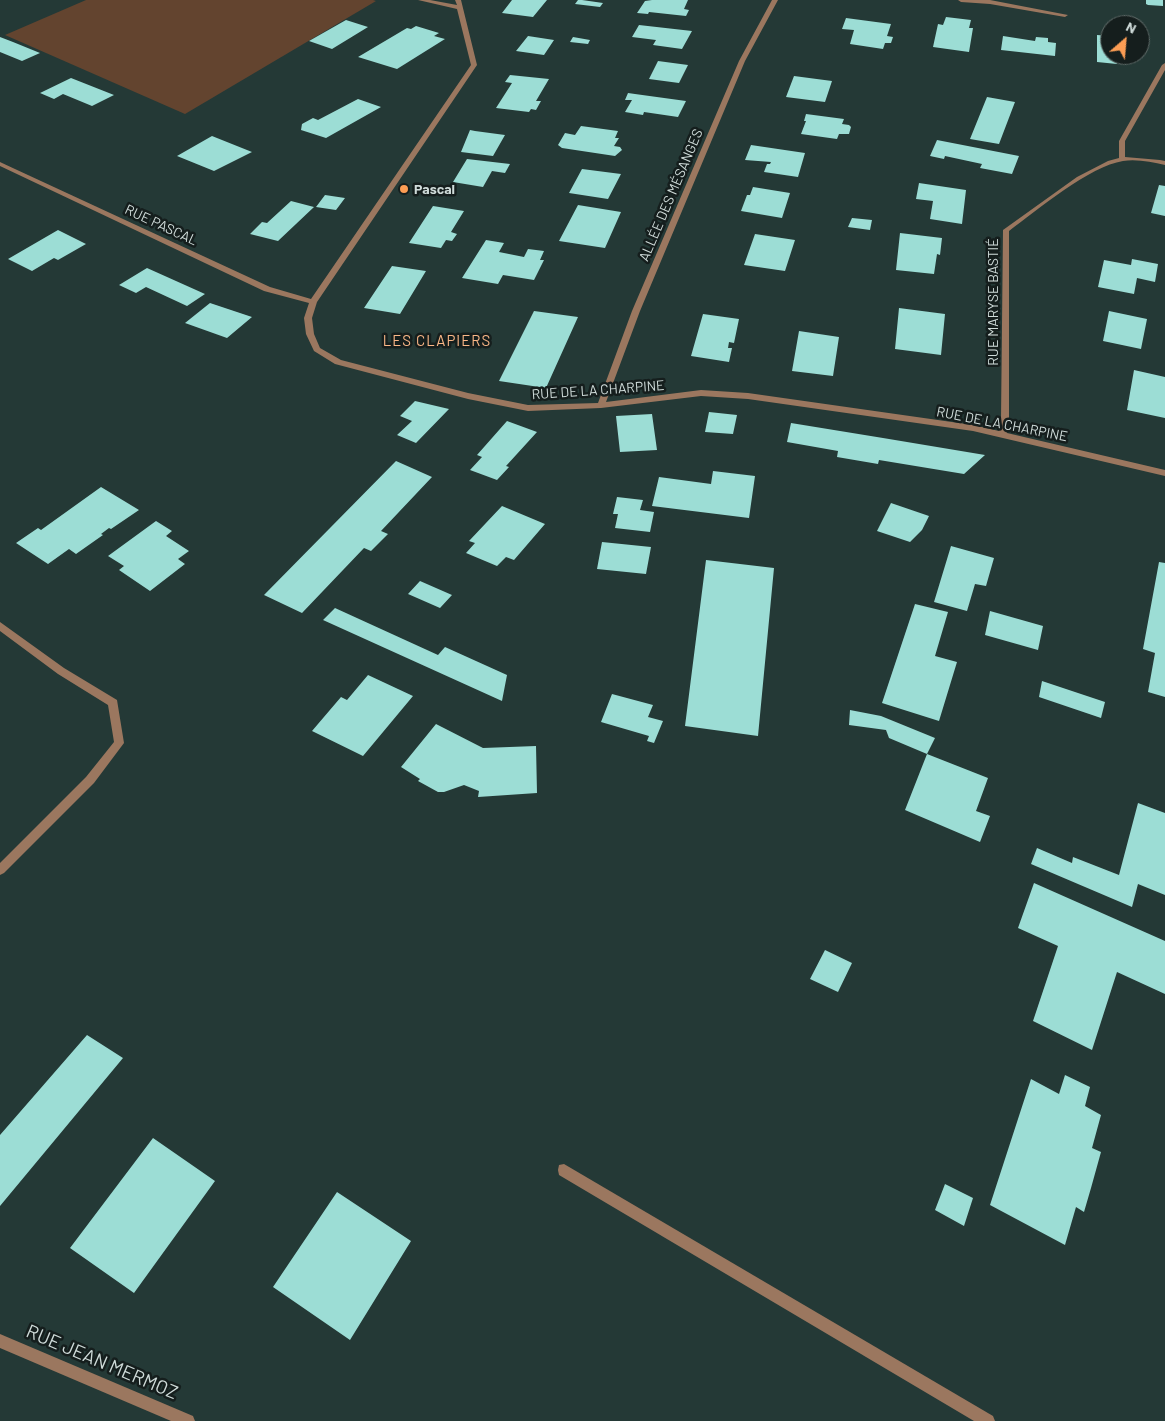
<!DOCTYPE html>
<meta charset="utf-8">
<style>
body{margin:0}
#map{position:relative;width:1165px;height:1421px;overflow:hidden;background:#243936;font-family:Barlow,sans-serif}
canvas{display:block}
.north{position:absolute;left:1100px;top:15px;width:50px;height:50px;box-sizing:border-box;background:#151e1d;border:1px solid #5f6a68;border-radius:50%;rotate:27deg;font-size:14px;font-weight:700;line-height:20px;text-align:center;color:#cfdbd9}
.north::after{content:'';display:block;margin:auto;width:18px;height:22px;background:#fc9d54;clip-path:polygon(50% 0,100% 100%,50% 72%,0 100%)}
</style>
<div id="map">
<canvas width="1165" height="1421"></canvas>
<div class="north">N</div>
</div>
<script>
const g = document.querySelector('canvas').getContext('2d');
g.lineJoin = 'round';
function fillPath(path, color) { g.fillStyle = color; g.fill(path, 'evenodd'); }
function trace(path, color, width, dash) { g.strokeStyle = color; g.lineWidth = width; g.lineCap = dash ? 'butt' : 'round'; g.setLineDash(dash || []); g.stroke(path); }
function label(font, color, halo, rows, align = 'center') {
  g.font = font + ' Barlow,sans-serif'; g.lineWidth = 5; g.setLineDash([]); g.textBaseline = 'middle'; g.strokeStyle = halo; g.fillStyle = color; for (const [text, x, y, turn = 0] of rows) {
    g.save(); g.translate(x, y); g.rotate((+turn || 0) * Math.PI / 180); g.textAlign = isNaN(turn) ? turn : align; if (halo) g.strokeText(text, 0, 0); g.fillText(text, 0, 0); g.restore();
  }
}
fillPath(new Path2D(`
 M86,0H373L376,1L185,114L5,35Z`), '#63442f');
fillPath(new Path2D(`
 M512,0H547L533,17L502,13Z
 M578,0H582L603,3L600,7L575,4Z
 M652,0H688L684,9L689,10L686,16L649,12L648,14L637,13L645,1Z
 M1146,0H1163V6L1148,5L1146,4Z
 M946,17L971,20L969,28H973L969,52L933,47L938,24L943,25Z
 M846,18L891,24L887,36L893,37L891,43H885L883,49L850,44L854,30L842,29Z
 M346,20L368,27L332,49L309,41Z
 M639,25L692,31L682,49L653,45L656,40L632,37Z
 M416,26L439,33L434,36L445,39L397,69L358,57L407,28L411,29Z
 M1097,35L1110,36V55H1122V58L1117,57V64L1097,62Z
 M528,36L554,40L544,55L516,51Z
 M1003,36L1035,41L1036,37L1048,38V42L1056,43L1055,56L1001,50Z
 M0,37L13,42L40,53L22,61L0,52Z
 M573,37L590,40L588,44L570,42Z
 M658,61L688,65L679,83L649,79Z
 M510,75L549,79L536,101H541L536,110L531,109L529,112L496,108L512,83L505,82Z
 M794,76L832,81L825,102L786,97Z
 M71,78L114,95L92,106L63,94L54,99L40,93Z
 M628,93L635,94L686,101L678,117L644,112L643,115L625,112L632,100H625Z
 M987,97L1015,102L999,144L970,139Z
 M358,99L381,107L326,138L301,130L302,124L313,118L318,120Z
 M806,114L844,119L842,124L849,125L851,127L849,134H839L837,139L801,134L806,121H804Z
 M581,126L618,131L615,138H619L614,146L620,147L622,150L615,156L562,148L558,145L565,133L575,135Z
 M470,130L475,131L505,135L493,156L461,152Z
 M212,136L252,152L214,171L177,156Z
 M937,140L1019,156L1012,174L980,168L982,164L945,156L944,159L930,156Z
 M751,145L805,153L798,177L764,172L767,164H770L771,162L745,160Z
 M467,159L510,164L505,173L492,171L483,187L453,182Z
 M582,169L621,174L608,199L569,193Z
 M919,183L966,190L962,224L930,219L933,201L916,199Z
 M1159,185L1165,186V216L1151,213Z
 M753,187L790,193L782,218L741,211L747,195H750Z
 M325,195L345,198L336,210L316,207Z
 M291,201L314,207L278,241L250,234L262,222L267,223Z
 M578,205L621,212L605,248L559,241Z
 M433,206L464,211L451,232L457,234L452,241L446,240L441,248L409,243Z
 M852,218L872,220L870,230L848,227Z
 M58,230L86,244L58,260L54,258L32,271L8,259Z
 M900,233L942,238L940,255L937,254L934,274L896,270Z
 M755,234L795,240L785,271L744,265Z
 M486,240L504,243L499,252L524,257L528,249L544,251L540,260H544L534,280L503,275L498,284L462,278Z
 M1132,259L1158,264L1155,282L1137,278L1134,294L1098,287L1104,260L1131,265Z
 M392,266L426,271L400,314L364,308Z
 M147,268L205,294L187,306L146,287L136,293L119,285Z
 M210,303L252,317L227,338L185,323Z
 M899,308L945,314L941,355L895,349Z
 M534,311L578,317L546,388L499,381Z
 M1109,311L1147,319L1141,349L1103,341Z
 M703,314L739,319L734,343L729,342L728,348H732L729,362L691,356Z
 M799,331L839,337L833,376L792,371Z
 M1134,370L1165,377V418L1127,410Z
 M415,401L449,409L416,443L397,435L412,421L400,416Z
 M709,412L737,415L733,434L705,432Z
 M652,414L657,450L620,452L616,416Z
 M507,421L537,432L506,466L509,467L497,480L470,470L482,457L477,455Z
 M791,423L883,438L985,455L964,474L879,460L878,464L837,457L838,451L787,442Z
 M396,461L432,477L381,531L388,534L371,551L364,548L302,613L264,595Z
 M713,471L755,476L749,518L652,506L659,477L711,484Z
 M101,487L139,510L111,529L109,528L101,534L103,535L76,554L69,549L48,564L16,543L38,528L41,530Z
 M617,497L643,500L640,510L654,512L650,532L615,528L618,514H613Z
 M891,503L929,516L922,530L910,542L877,531Z
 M502,506L545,524L514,560L506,557L497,566L466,553L475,543L469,541Z
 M156,521L172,531L166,536L189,551L178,559L185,564L150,591L119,570L124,566L108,556Z
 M602,542L651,547L646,574L597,569Z
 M951,546L994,558L986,586L975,584L967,611L934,602Z
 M706,560L774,568L758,736L685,726Z
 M1159,562L1165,563V697L1148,692L1155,653L1143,649Z
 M420,581L452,595L440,608L408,594Z
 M915,604L948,612L935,656L957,662L939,721L882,703Z
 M335,608L438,655L445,647L507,675L502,701L323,620Z
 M990,611L1043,626L1038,650L985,635Z
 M368,675L413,696L363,756L312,731L341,697L347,700Z
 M1042,681L1105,702L1101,718L1039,697Z
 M612,694L653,705L648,717L663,721L654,743L647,741L649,736L601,722Z
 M850,710L881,716L935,738L927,754L889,738L886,730L849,725Z
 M436,724L483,748L536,746L537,793L478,797L479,791L464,785L444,792H438L418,781L420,779L401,767Z
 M927,754L988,778L976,811L990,816L980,842L905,810Z
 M1138,803L1165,813V895L1138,884L1132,907L1031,864L1037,848L1072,863L1073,857L1119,875Z
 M1034,883L1165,941V994L1117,972L1092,1050L1033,1021L1058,946L1018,928Z
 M825,950L852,963L838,992L810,979Z
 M87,1035L123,1058L0,1206V1135Z
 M1065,1075L1090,1087L1085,1106L1101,1115L1092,1148L1101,1152L1091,1188L1084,1212L1076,1207L1065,1245L990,1205L1031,1079L1059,1094Z
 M153,1138L215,1181L134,1293L70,1248Z
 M945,1184L973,1198L964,1226L935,1210Z
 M337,1192L411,1241L350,1340L273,1287Z`), '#9cddd5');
fillPath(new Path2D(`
 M564,1164L993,1416L995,1421H974L559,1175L558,1170L559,1165Z`), '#9b775f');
fillPath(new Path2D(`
 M418,0H430L457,5L455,0H461L477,65L317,302L312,318L314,334L320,348L341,360L468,393L528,405L598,403L632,311L739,61L772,0H778L745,61L640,311L606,402L701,390L748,393L973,425L999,431L1001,419L1003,230L1077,177L1108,161L1119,158V141L1162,65L1165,63V70L1125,141V157L1160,160L1165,161V165C1152,162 1137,159 1123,161C1090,166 1037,210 1009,231V419L1007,433L1165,470V476L973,431L748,399L701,396L601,408L528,411L468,399L335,364L314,351L306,334L304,318L309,303L264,291L0,166V162L2,163L270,287L311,299L471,65L457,9Z
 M958,0H990L1068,15L1065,17L990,4L961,2Z
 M0,622L64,668L117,700L124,743L94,783L4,873L0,875V863L86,777L114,742L108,705L58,674L0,631Z`), '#9b775f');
fillPath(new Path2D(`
 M0,1334L193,1416L195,1421H171L0,1348Z`), '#9b775f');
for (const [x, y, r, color] of [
 [404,189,5,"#fc9d54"]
]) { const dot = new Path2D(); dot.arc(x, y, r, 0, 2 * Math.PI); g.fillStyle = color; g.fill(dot); trace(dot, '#151e1d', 2); }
label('bold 14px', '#cfdbd9', '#151e1d', [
 ["Pascal",414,189]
], 'left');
label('14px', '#cfdbd9', '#151e1d', [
 ["ALLÉE DES MÉSANGES",671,195,-67],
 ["RUE PASCAL",161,225,25],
 ["RUE MARYSE BASTIÉ",993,302,-90],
 ["RUE DE LA CHARPINE",598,390,-4],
 ["RUE DE LA CHARPINE",1002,424,11]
]);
g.letterSpacing = '1px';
label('15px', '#fab787', '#151e1d', [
 ["LES CLAPIERS",437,341]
]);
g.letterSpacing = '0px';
label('19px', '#cfdbd9', '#151e1d', [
 ["RUE JEAN MERMOZ",102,1362,23]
]);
</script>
